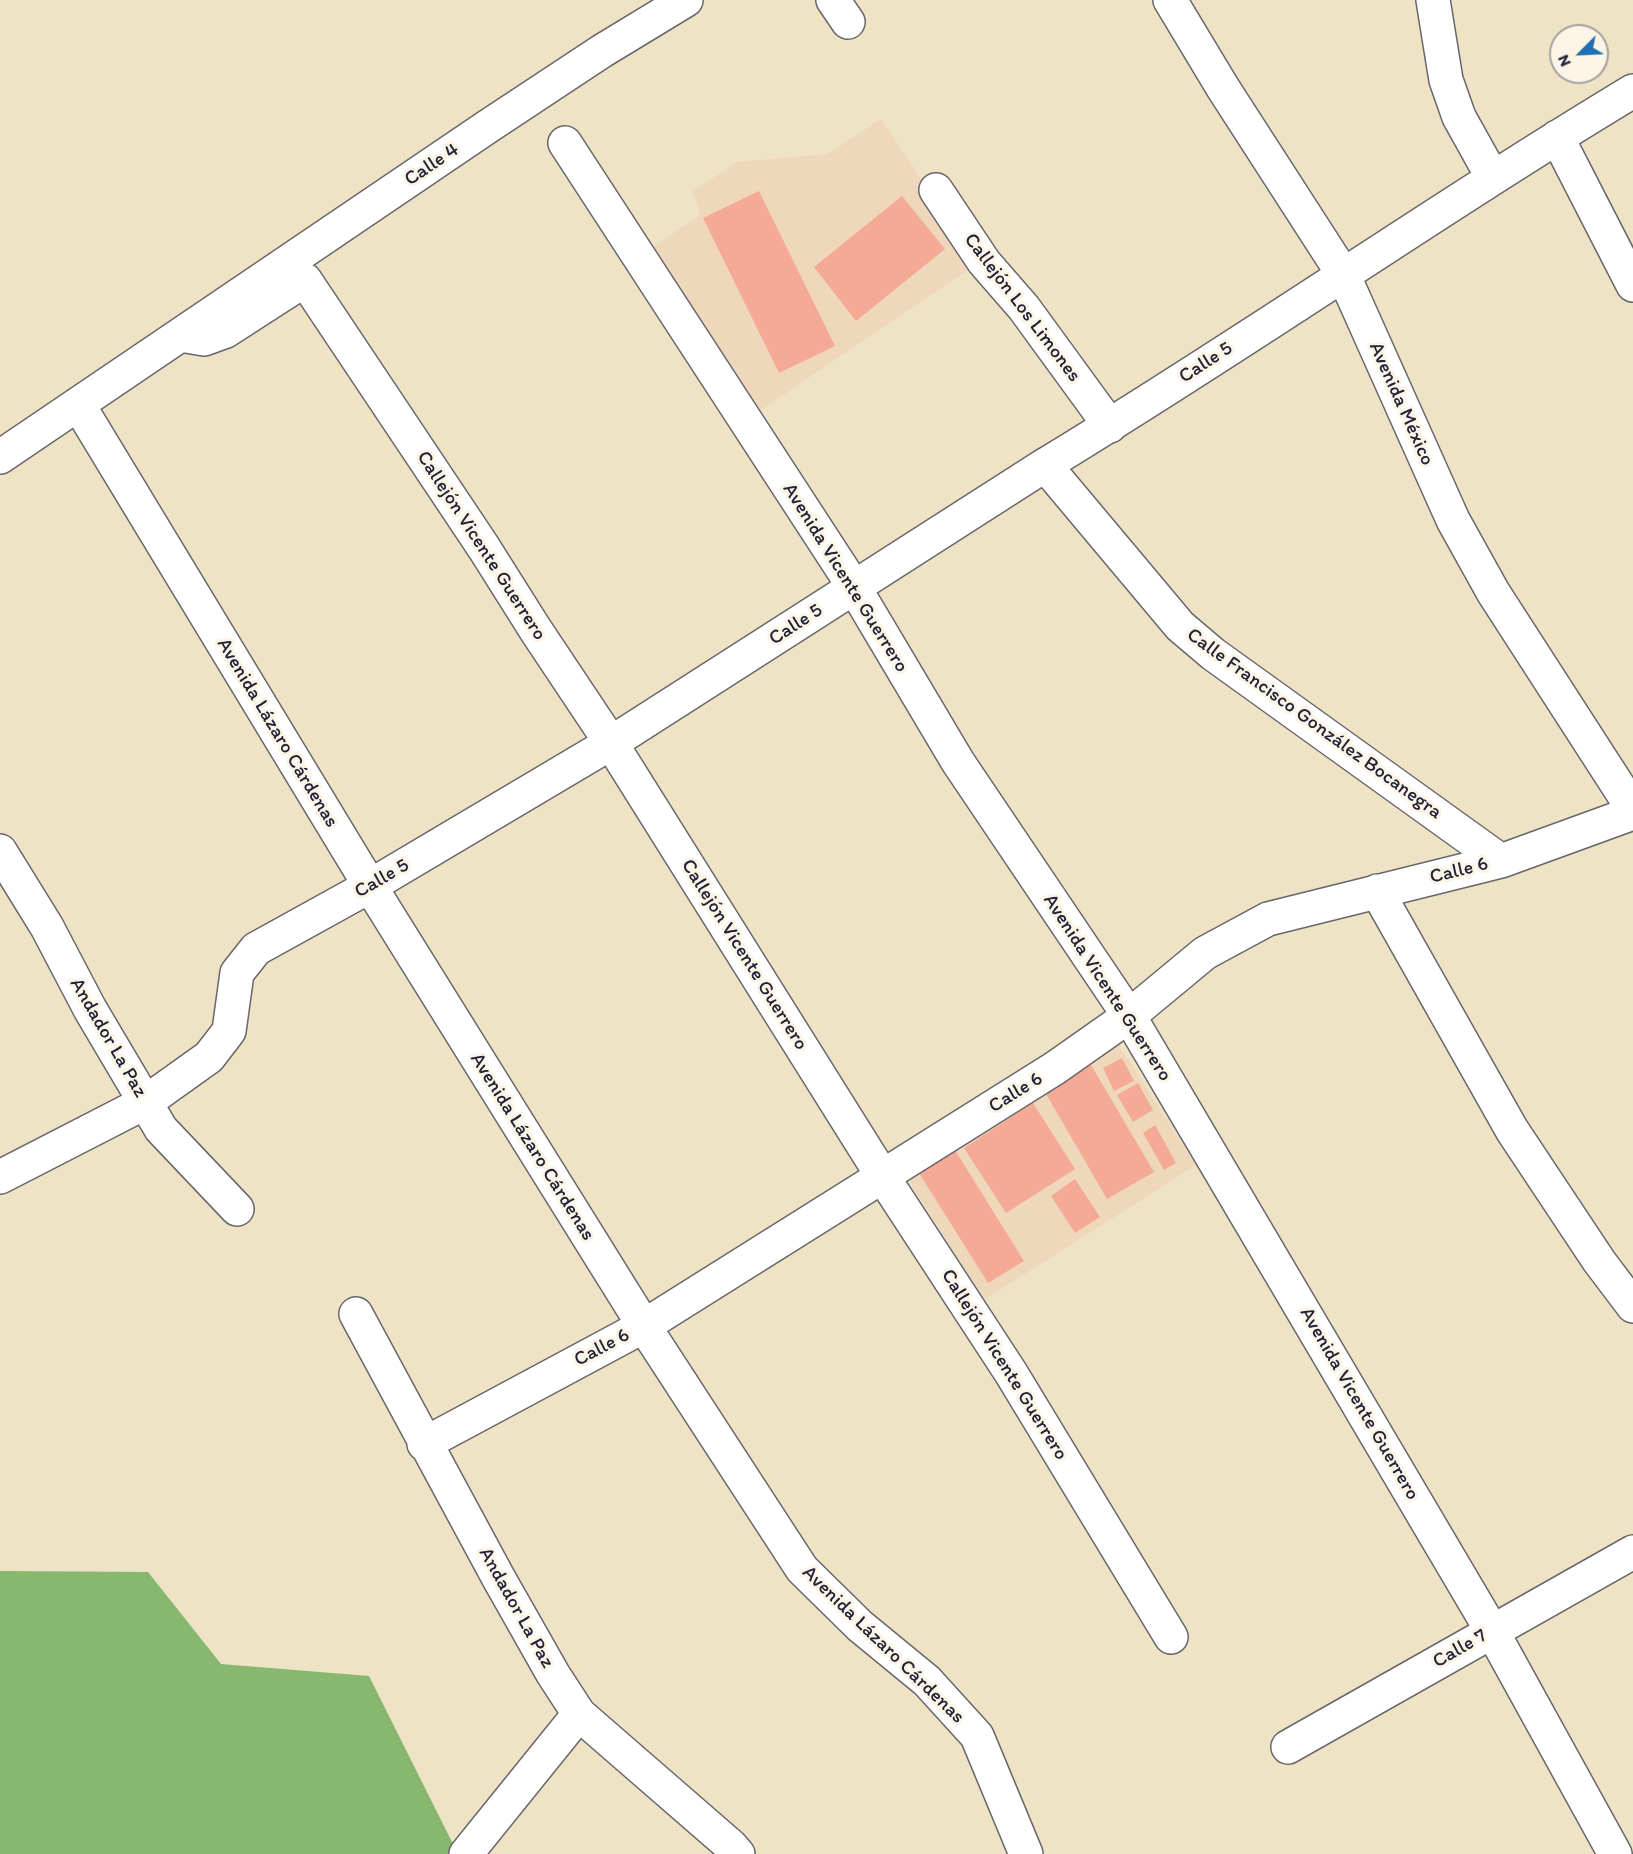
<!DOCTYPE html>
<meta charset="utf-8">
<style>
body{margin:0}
#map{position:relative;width:1633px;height:1854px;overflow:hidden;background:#eee4c5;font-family:Itim,sans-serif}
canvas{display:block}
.north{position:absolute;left:1549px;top:24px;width:60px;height:60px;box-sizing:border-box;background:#fcf5e5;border:2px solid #a5a1a1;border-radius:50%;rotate:246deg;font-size:16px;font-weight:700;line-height:24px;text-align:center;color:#22223b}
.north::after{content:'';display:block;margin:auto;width:21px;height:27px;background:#1f6fb2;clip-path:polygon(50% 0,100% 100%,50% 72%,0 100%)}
</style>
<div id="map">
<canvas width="1633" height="1854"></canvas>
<div class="north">N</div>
</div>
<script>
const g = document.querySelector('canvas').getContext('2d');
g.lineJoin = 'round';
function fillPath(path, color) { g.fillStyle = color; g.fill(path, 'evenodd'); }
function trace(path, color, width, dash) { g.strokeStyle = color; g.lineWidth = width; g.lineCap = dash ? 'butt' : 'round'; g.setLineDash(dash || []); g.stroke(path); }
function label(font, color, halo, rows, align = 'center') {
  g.font = font + ' Itim,sans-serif'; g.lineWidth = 6; g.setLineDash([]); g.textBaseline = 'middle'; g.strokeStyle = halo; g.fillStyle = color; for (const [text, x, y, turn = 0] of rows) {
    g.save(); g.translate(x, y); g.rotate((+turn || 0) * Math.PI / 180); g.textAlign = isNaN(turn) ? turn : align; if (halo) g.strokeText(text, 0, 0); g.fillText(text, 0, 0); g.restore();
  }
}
fillPath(new Path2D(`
 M881,119L978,263L761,410L652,248L700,215L693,191L737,162L828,154Z
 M1117,1042L1196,1165L984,1300L906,1176Z`), '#eed7bb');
fillPath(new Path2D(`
 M0,1571L148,1572L221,1664L369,1676L458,1854H0Z`), '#88b770');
fillPath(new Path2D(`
 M759,191L835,346L779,373L703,218Z
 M902,196L945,249L856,321L814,267Z
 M1122,1058L1134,1081L1114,1091L1103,1068Z
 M1091,1065L1154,1172L1107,1199L1045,1092Z
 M1138,1083L1153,1110L1133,1122L1117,1095Z
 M1033,1103L1075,1169L1006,1213L964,1148Z
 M1155,1125L1176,1163L1164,1170L1143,1133Z
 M955,1150L1024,1261L988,1283L919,1173Z
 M1075,1179L1100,1217L1075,1233L1051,1196Z`), '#f5aa95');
const street = new Path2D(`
 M833,0L848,22
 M1170,0L1223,88L1343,274L1453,520L1493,592L1633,809
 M1433,0L1446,80L1459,117L1493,178
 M1557,137L1633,285
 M565,143L854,587L958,762L1129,1016L1492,1631L1615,1854
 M936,190L984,262L1024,308L1110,426
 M180,335L204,339L226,331L305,280L484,548L535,629L611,743L883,1177L1011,1373L1171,1637
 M78,404L370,886L644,1326L802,1569L860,1626L927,1681L977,1736L1026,1854
 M0,457L487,127L602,51L686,0
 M1045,465L1180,626L1213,654L1501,861
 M0,851L47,927L90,1009L161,1129L237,1209
 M1377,891L1512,1130L1599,1261L1633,1306
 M0,1177L146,1102L209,1057L229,1031L237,973L256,949L370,886L611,743L1045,465C1243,345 1434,211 1633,91
 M356,1314L498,1577L553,1674L579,1714L731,1846L738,1854
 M424,1444L644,1326L1055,1068L1129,1016L1205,953L1268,919L1501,861L1633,813
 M1288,1747L1633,1552
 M466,1854L579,1714`);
trace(street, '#69666b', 36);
trace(street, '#fff', 33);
label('20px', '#22223b', '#fcf5e5', [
 ["Calle 4",432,165,-34],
 ["Callejón Los Limones",1022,308,53],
 ["Calle 5",1206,363,-33],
 ["Avenida México",1401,404,66],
 ["Callejón Vicente Guerrero",481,546,57],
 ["Avenida Vicente Guerrero",845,578,58],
 ["Calle 5",796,625,-33],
 ["Calle Francisco González Bocanegra",1314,724,36],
 ["Avenida Lázaro Cárdenas",277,733,59],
 ["Calle 6",1459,871,-14],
 ["Calle 5",382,879,-30],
 ["Callejón Vicente Guerrero",744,955,58],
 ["Avenida Vicente Guerrero",1107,988,57],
 ["Andador La Paz",108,1038,60],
 ["Calle 6",1016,1093,-32],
 ["Avenida Lázaro Cárdenas",532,1147,58],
 ["Calle 6",602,1348,-28],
 ["Callejón Vicente Guerrero",1004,1365,58],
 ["Avenida Vicente Guerrero",1359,1404,60],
 ["Andador La Paz",516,1608,61],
 ["Avenida Lázaro Cárdenas",883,1645,44],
 ["Calle 7",1460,1649,-30]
]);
</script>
